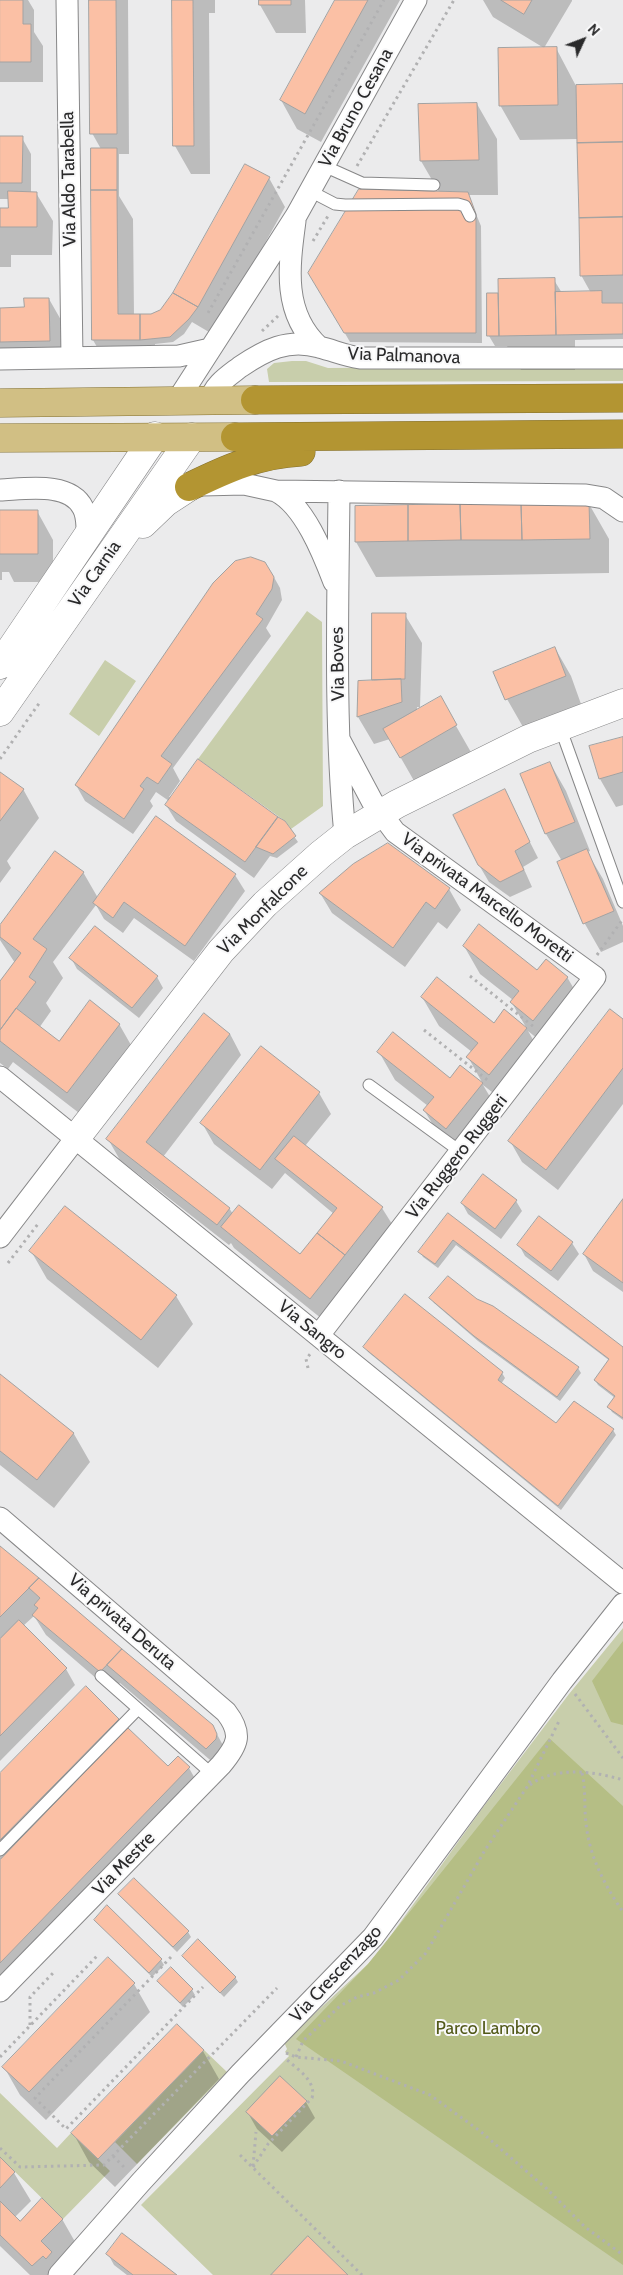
<!DOCTYPE html>
<style>
body{margin:0}
#map{position:relative;width:623px;height:2275px;overflow:hidden;background:#ebebec;font-family:Cabin,sans-serif}
canvas{display:block}
.north{position:absolute;left:558px;top:15px;width:50px;height:50px;-webkit-text-stroke:4px #f8f8f9;paint-order:stroke;rotate:47deg;font-size:14px;font-weight:700;line-height:20px;text-align:center;color:#2a2a2b}
.north::after{content:'';display:block;margin:auto;width:18px;height:22px;background:#2a2a2b;clip-path:polygon(50% 0,100% 100%,50% 72%,0 100%)}
</style>
<div id="map">
<canvas width="623" height="2275"></canvas>
<div class="north">N</div>
</div>
<script>
const g = document.querySelector('canvas').getContext('2d');
g.lineJoin = 'round';
function fillPath(path, color) { g.fillStyle = color; g.fill(path, 'evenodd'); }
function trace(path, color, width, dash) { g.strokeStyle = color; g.lineWidth = width; g.lineCap = dash ? 'butt' : 'round'; g.setLineDash(dash || []); g.stroke(path); }
function label(font, color, halo, rows, align = 'center') {
  g.font = font + ' Cabin,sans-serif'; g.lineWidth = 4; g.setLineDash([]); g.textBaseline = 'middle'; g.strokeStyle = halo; g.fillStyle = color; for (const [text, x, y, turn = 0] of rows) {
    g.save(); g.translate(x, y); g.rotate((+turn || 0) * Math.PI / 180); g.textAlign = isNaN(turn) ? turn : align; if (halo) g.strokeText(text, 0, 0); g.fillText(text, 0, 0); g.restore();
  }
}
fillPath(new Path2D(`
 M292,361H306L328,368L623,366V381L269,382L267,369L274,363Z
 M307,611L322,622L323,806L291,829L285,821L198,759Z
 M105,660L136,681L99,736L69,714Z
 M623,1628V2275H213L141,2205L289,2056L285,2052L287,2049L284,2042L368,1964L384,1945L481,1810L569,1694Z
 M204,2050L227,2072L137,2164L115,2142Z
 M0,2093L57,2148L71,2133L110,2171L63,2219L0,2157Z`), '#c8ceab');
fillPath(new Path2D(`
 M623,1641V1725L611,1722L592,1681Z
 M549,1738L623,1806V2265L296,2039L368,1964Z`), '#b5be85');
fillPath(new Path2D(`
 M0,0H28L34,10V32L43,46V82H0Z
 M91,0H128L129,154H119V196L133,219L134,316L152,315L161,311L269,178L285,207L214,335L192,322L184,334L173,342L155,344V368H109L93,340L101,149L92,133Z
 M174,0H215V13H209L210,174H191L175,146Z
 M260,0H305L306,33H276L260,5Z
 M337,0H400L321,142L297,129L281,100Z
 M483,0H572V1L544,48L493,17Z
 M556,48L576,86L623,85V339L575,340V370H521L507,346H495L489,336L498,294L500,298L554,280L562,293H591L581,275L578,139L520,140L500,105Z
 M477,104L497,139L498,195H468L481,226L482,343L350,342L310,273L439,192L421,161Z
 M0,137L22,138L31,154V193H36L53,221L52,255H11V267H0V209H9L10,199H0Z
 M49,299L65,327V369L0,370V309H26Z
 M589,504L609,539V573L376,577L356,542Z
 M0,511H37L53,540V582H14L9,572H2V580H0Z
 M271,572L280,588L282,600L266,628L271,636L173,768L180,781L169,797L277,818L284,822L298,842L277,858L270,856L254,878L176,821L166,805L169,801L156,792L150,801L153,806L133,834L85,801L76,785Z
 M373,614L405,615L422,643L420,707H417V711L440,698L472,754L417,786L390,739L374,744L358,717L359,682L374,681Z
 M555,648L571,676L581,704L523,727L507,699Z
 M623,738V805L616,807L600,779L591,747Z
 M550,763L566,791L590,851L587,852L603,879L623,926V942L601,952L585,924L559,863L562,861L546,834Z
 M0,774L23,789L39,818L7,861L11,868L0,883Z
 M504,791L538,858L523,867L532,887L510,897L489,882L479,865Z
 M156,818L235,875L245,891L194,961L134,918L123,933L104,919L96,905L53,962L63,978L46,1003L51,1011L39,1028L59,1043L119,1024L131,1045L79,1113L13,1062L8,1069L0,1063V983L15,963L0,940V927L83,872L98,898Z
 M449,889L461,910L447,929L438,922L405,967L332,913L320,893Z
 M464,946L537,972L567,977L584,1006L549,1048L528,1031L543,1057L506,1103L483,1085L499,1112L463,1156L441,1138L424,1110L428,1106L395,1080L379,1052L450,1079L461,1066L483,1084L468,1057L472,1052L439,1026L422,997L494,1024L504,1011L527,1029L512,1003L513,1000L480,974Z
 M71,958L157,977L163,988L139,1018L77,969Z
 M623,1021V1104L558,1190L522,1162L510,1141Z
 M230,1034L241,1055L163,1157L229,1208L233,1214L300,1256L334,1214L285,1173L272,1189L214,1144L202,1123L319,1093L331,1114L305,1146L382,1208L392,1224L353,1272L356,1277L322,1319L234,1248L231,1243L229,1245L120,1160L108,1139Z
 M516,1201L522,1211L501,1239L468,1214L462,1203Z
 M623,1201V1292L593,1271L584,1254Z
 M65,1207L176,1296L193,1324L158,1368L47,1279L31,1251Z
 M448,1215L623,1349V1420L612,1412L609,1407L615,1398L598,1385L595,1380L610,1361L456,1245L438,1268L423,1257L420,1252Z
 M540,1218L572,1243L579,1254L558,1281L525,1256L519,1245Z
 M405,1296L502,1373L505,1378L501,1384L556,1424L613,1430L616,1435L561,1510L368,1352L365,1347Z
 M431,1298L476,1301L493,1307L578,1368L581,1373L560,1401L478,1341L434,1303Z
 M0,1375L74,1434L90,1462L54,1508L0,1465Z
 M0,1548L212,1725L226,1751L216,1765L120,1683L112,1692L46,1635L34,1616L23,1626L66,1669L75,1685L0,1761Z
 M86,1688L118,1720L125,1732L168,1768H189L198,1784L0,1989V1774Z
 M134,1879L188,1932L191,1937L177,1952L123,1899L120,1894Z
 M95,1920L161,1960L164,1965L152,1977Z
 M183,1956L235,1977L238,1982L224,1997Z
 M159,1981L192,1990L195,1995L183,2007Z
 M134,1984L150,2012L46,2120L20,2095L4,2067Z
 M203,2051L219,2079L115,2187L89,2162L73,2133Z
 M306,2102L315,2118L282,2152L257,2129L248,2113Z
 M0,2159L14,2173L31,2201L15,2217L21,2223L62,2219L78,2247L64,2275H30L0,2246Z
 M108,2254L175,2275H127L114,2265Z`), '#0003');
const building = new Path2D(`
 M0,0H23V24H31V62H0Z
 M89,0H116L117,134H90Z
 M172,0H193L194,146H173Z
 M259,0H291V5H259Z
 M335,0H368L305,114L280,100Z
 M501,0H532L524,14Z
 M557,47L558,105L499,106L498,48Z
 M623,84V142L577,143L576,85Z
 M477,103L479,160L420,161L418,104Z
 M0,136H23L22,183H0Z
 M623,142V217L579,218L577,143Z
 M91,148H117V190H91Z
 M245,164L270,177L198,307L173,293Z
 M359,189L468,192L476,214V333H344L308,273Z
 M91,190H117L118,314H140V340H92Z
 M8,191L37,192V227H0V208H8Z
 M623,217V275L580,276L579,218Z
 M555,278L556,335L499,336L498,279Z
 M602,291V303H623V334L556,335L555,292Z
 M173,293L198,307L189,319L170,337L140,340V314H151L160,310Z
 M487,293H498L499,336H487Z
 M24,298H49L50,341L0,342V308L24,307Z
 M589,502L590,539L522,540L521,503Z
 M521,503L522,540H461L460,504Z
 M460,504L461,540L408,541V505Z
 M408,505V541L355,542V506Z
 M0,510H38V554H0Z
 M251,557L265,562L274,577L272,589L256,614L263,619L161,756L172,764L158,784L147,777L140,786L144,789L124,819L75,785L213,583L235,561Z
 M372,613H406L405,679L372,680Z
 M555,647L566,676L505,700L493,672Z
 M401,679L402,702L357,717L358,681Z
 M441,696L457,725L400,758L383,729Z
 M623,737V772L599,779L589,746Z
 M198,759L278,817L245,862L165,805Z
 M550,762L575,822L545,834L520,774Z
 M0,772L24,789L0,821Z
 M505,789L530,842L515,851L524,870L500,882L478,865L453,815Z
 M156,816L236,874L185,946L124,902L113,918L93,903Z
 M278,817L285,821L296,836L273,854L256,847Z
 M388,843L450,888L435,909L426,902L393,948L319,893L353,864Z
 M587,849L614,911L583,924L557,862Z
 M55,851L84,872L33,939L47,949L29,977L36,982L0,1030V981L21,953L0,937V925Z
 M479,924L537,970L546,959L568,977L533,1021L510,1002L519,991L463,946Z
 M95,926L158,976L132,1008L69,958Z
 M437,977L494,1023L504,1009L527,1028L489,1075L466,1057L478,1043L421,997Z
 M90,1000L120,1024L67,1093L0,1041V1030L16,1008L59,1041Z
 M610,1009L623,1019V1068L546,1170L508,1141Z
 M204,1013L230,1034L146,1142L230,1208L217,1225L106,1139Z
 M393,1032L450,1078L460,1065L483,1083L446,1129L423,1110L434,1097L377,1052Z
 M261,1046L320,1092L260,1170L200,1123Z
 M294,1136L383,1207L345,1255L317,1233L337,1208L275,1159Z
 M483,1174L517,1200L495,1229L461,1203Z
 M623,1199V1283L583,1254Z
 M239,1205L300,1254L317,1233L345,1255L310,1299L221,1227Z
 M65,1206L177,1295L141,1340L29,1251Z
 M448,1213L623,1347V1418L607,1407L615,1396L594,1380L609,1359L453,1240L435,1264L418,1252Z
 M539,1216L573,1242L551,1271L517,1245Z
 M448,1276L477,1299L493,1306L579,1367L557,1397L474,1336L429,1298Z
 M405,1294L503,1372L498,1380L556,1423L574,1401L614,1429L558,1506L363,1347Z
 M0,1374L74,1433L37,1480L0,1451Z
 M0,1546L39,1578L0,1617Z
 M39,1578L122,1649L100,1672L32,1615L38,1608L34,1605L40,1598L29,1588Z
 M19,1620L67,1668L0,1736V1639Z
 M122,1649L213,1725L217,1734L216,1739L206,1749L107,1665Z
 M86,1686L119,1719L0,1840V1773Z
 M128,1728L168,1766L178,1756L190,1767L0,1963V1860Z
 M134,1878L189,1931L173,1947L118,1894Z
 M107,1905L162,1959L149,1973L94,1920Z
 M198,1939L236,1977L220,1993L182,1956Z
 M108,1957L135,1983L29,2092L2,2067Z
 M171,1967L193,1989L180,2003L157,1981Z
 M177,2024L204,2050L98,2159L71,2133Z
 M280,2076L307,2101L272,2136L246,2112Z
 M0,2157L15,2172L0,2188Z
 M42,2198L63,2219L41,2241L52,2252L46,2259L43,2256L32,2266L0,2235V2201L20,2221Z
 M122,2233L177,2275H133L106,2254Z
 M308,2236L348,2275H271Z`);
fillPath(building, '#fbc0a5');
trace(building, '#a3a2a1', 1);
const lane = new Path2D(`
 M324,166L362,183L434,185
 M310,191L335,204L345,205L458,204L465,206L470,216
 M560,727L623,902
 M369,1085L461,1152
 M101,1676L212,1774
 M0,1850L138,1709`);
const street = new Path2D(`
 M67,0L72,358
 M295,221C289,266 282,313 319,347
 M0,359L179,356L210,349
 M177,401L296,216L416,0
 M210,401C214,385 227,377 240,367C265,350 288,338 319,347C335,351 343,355 360,358H623
 M202,485L244,484L276,491L586,495L604,498L623,511
 M0,490C25,489 70,481 83,508C88,517 86,526 88,535
 M276,491C304,505 323,553 334,582
 M339,491C338,606 334,721 345,835
 M0,1077L623,1583
 M0,1237L76,1138
 M319,1335L595,977L395,832L372,801L339,739
 M0,1518L226,1712C243,1734 238,1745 221,1765L0,1991
 M59,2275L140,2183L240,2074L373,1937L562,1681L623,1604`);
const secondary = new Path2D(`
 M143,524L166,502L189,487
 M0,665L155,436
 M0,712L192,437
 M76,1138L221,951L265,904L321,854L345,835L397,804L528,739L623,703`);
const primary = new Path2D(`
 M0,403L255,400
 M0,438L235,437`);
const highway = new Path2D(`
 M255,400L623,398
 M235,437L623,434
 M189,487C226,469 259,454 301,452`);
trace(lane, '#878788', 13);
trace(street, '#878788', 23);
trace(secondary, '#878788', 29);
trace(primary, '#837030', 29);
trace(highway, '#837030', 29);
trace(new Path2D(`
 M357,166L454,0
 M313,241L328,216
 M208,313L384,0
 M262,331L278,316
 M0,759L40,702
 M597,955L623,919
 M470,976L534,1027
 M424,1030L490,1082
 M8,1263L38,1224
 M308,1368L306,1359L311,1353
 M575,1694L623,1758
 M582,1773C586,1790 584,1807 586,1823C589,1856 605,1886 623,1912
 M530,1785C555,1766 594,1771 623,1780
 M171,1957L35,2098L66,2129L203,1987
 M30,2025V1997L54,1972
 M286,2053L296,2057L341,2061L430,2095L480,2131L547,2189L585,2227L623,2255
 M0,2057L97,1956
 M296,2057L303,2041L340,2006L357,1997L374,1993L399,1980L426,1953L485,1850L527,1787L560,1719
 M0,2148L20,2167L104,2165L277,1988
 M240,2155L362,2275
 M113,2156L124,2167
 M253,2166L256,2132
 M253,2167L268,2144L312,2098C317,2081 297,2069 286,2059`), '#b1b1b2', 3, [2.5, 4]);
trace(lane, '#fff', 11);
trace(street, '#fff', 21);
trace(secondary, '#fff', 28);
trace(primary, '#d1bf84', 28);
trace(highway, '#b39532', 28);
label('18px', '#2a2a2b', '#f8f8f9', [
 ["Via Bruno Cesana",356,108,-61],
 ["Via Aldo Tarabella",69,179,-91],
 ["Via Palmanova",404,356,2],
 ["Via Carnia",95,574,-55],
 ["Via Boves",338,664,-91],
 ["Via privata Marcello Moretti",487,898,36],
 ["Via Monfalcone",263,910,-45],
 ["Via Ruggero Ruggeri",457,1157,-52],
 ["Via Sangro",312,1330,39],
 ["Via privata Deruta",122,1622,41],
 ["Via Mestre",124,1864,-46],
 ["Via Crescenzago",336,1974,-47]
]);
label('18px', '#525919', '#f8f8f9', [
 ["Parco Lambro",488,2029]
]);
</script>
